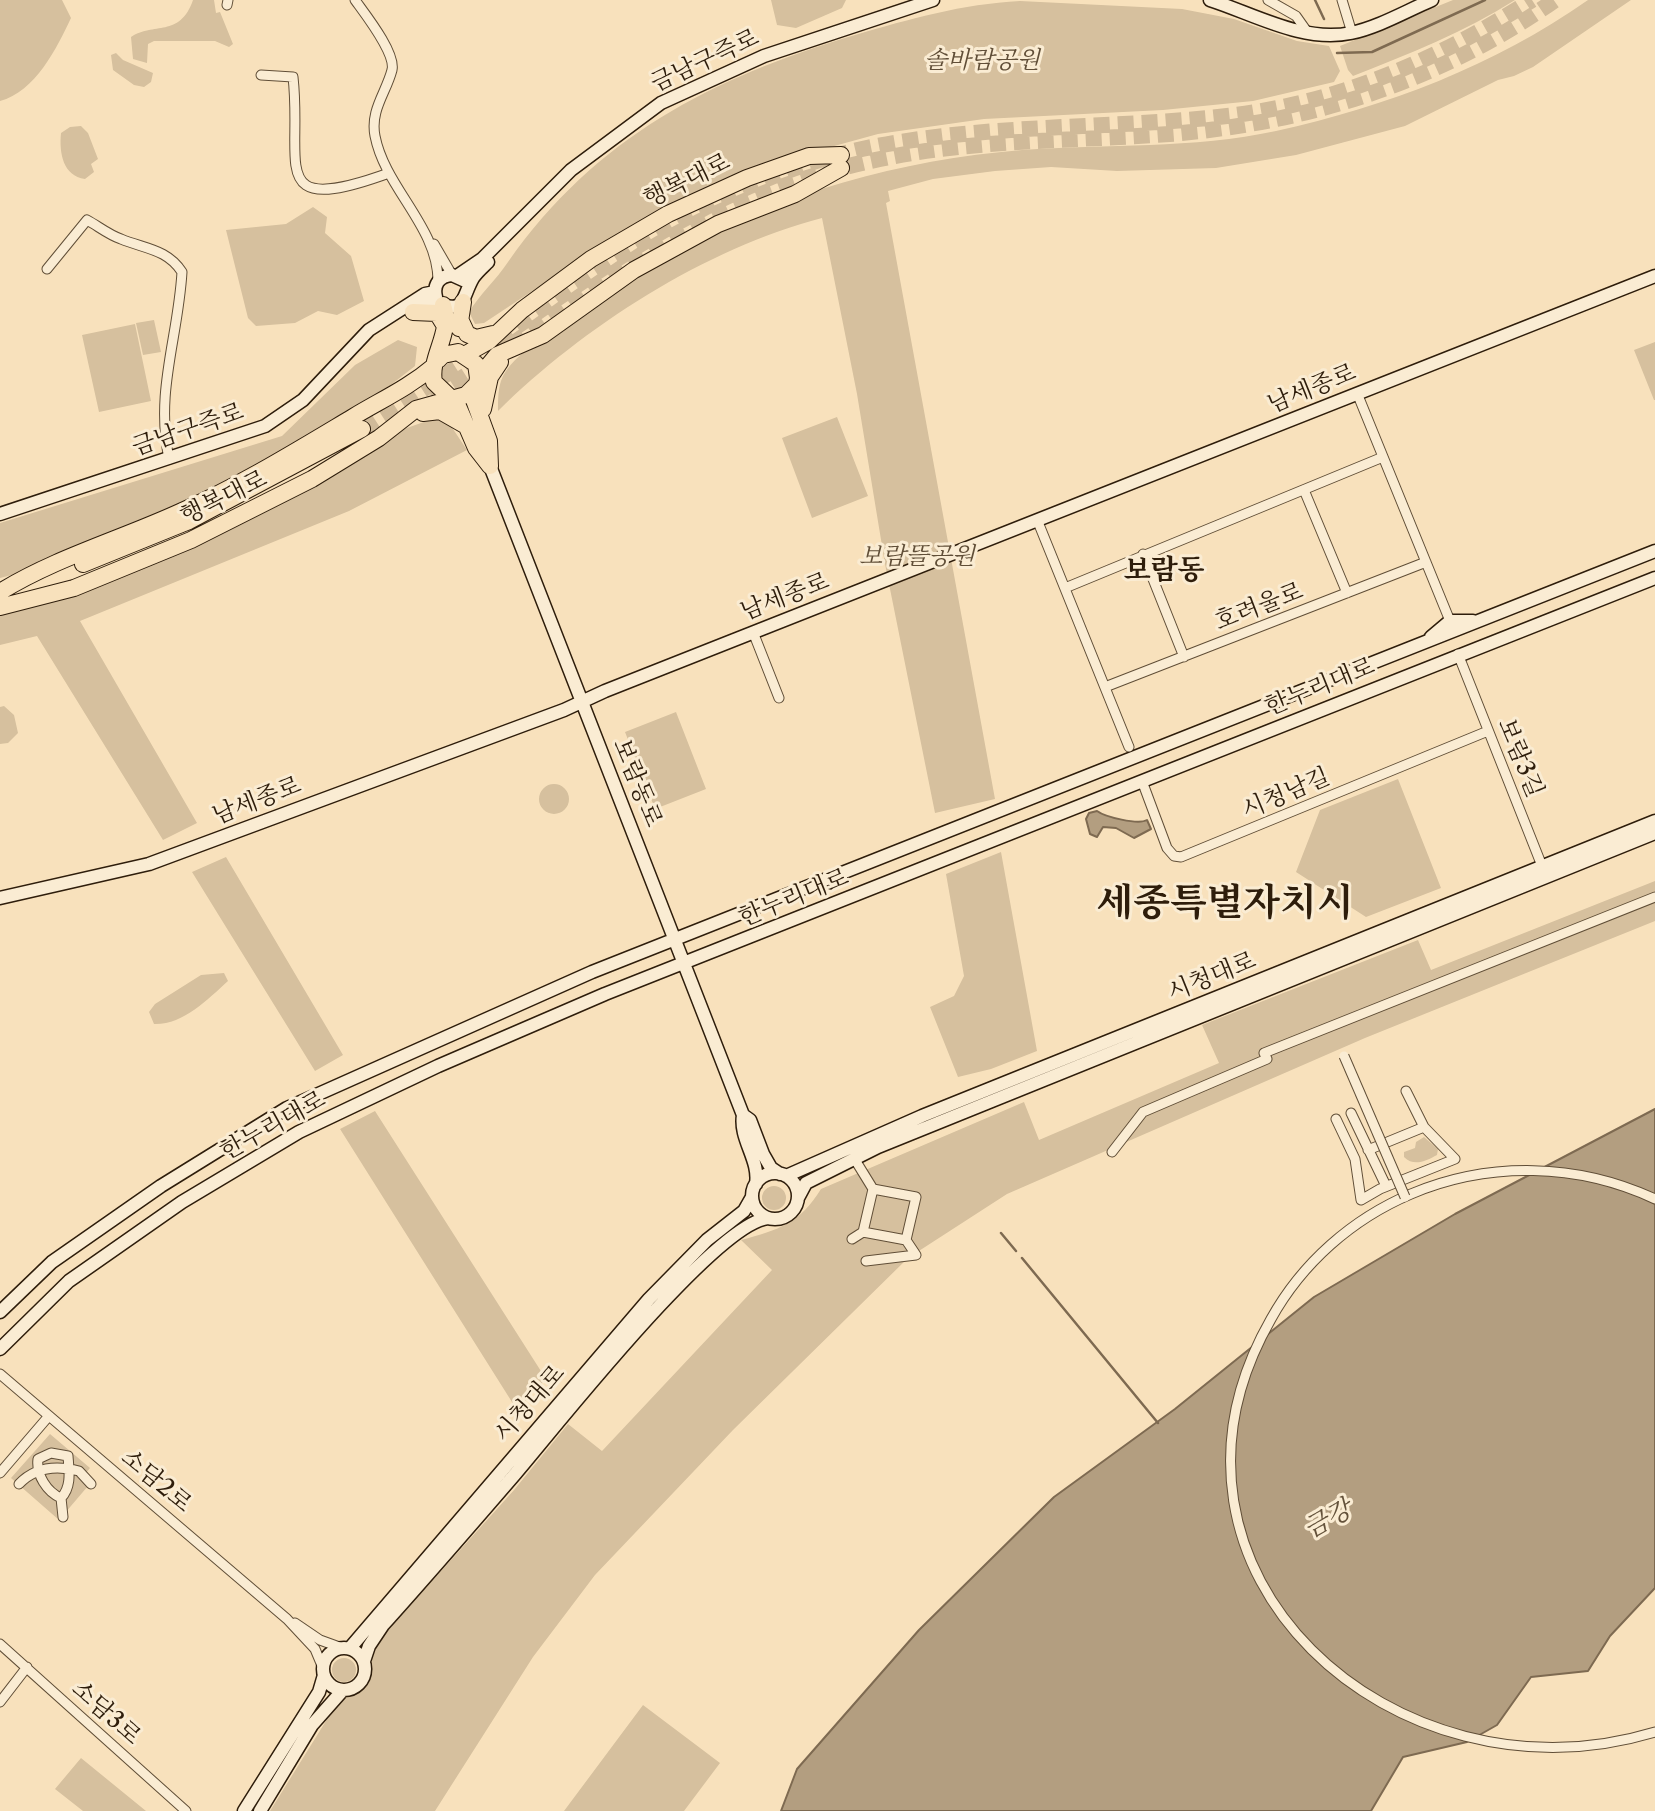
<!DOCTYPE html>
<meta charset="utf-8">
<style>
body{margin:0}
canvas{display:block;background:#f8e1bc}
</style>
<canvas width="1655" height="1811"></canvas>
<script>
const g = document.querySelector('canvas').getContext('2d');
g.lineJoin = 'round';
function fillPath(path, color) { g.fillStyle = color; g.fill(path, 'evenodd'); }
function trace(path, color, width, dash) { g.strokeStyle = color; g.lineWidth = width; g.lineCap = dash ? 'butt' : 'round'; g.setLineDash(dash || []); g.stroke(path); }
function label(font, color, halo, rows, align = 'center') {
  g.font = font + ' "Libre Caslon Text","Noto Serif KR",serif'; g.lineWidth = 6; g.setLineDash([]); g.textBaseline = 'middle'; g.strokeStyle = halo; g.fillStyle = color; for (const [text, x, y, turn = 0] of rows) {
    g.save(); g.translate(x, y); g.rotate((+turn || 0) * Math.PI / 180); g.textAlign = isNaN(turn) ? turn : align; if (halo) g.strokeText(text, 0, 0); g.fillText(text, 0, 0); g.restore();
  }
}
fillPath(new Path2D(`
 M0,0H62L71,18C57,48 35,92 0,101Z
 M193,0H214L216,13L220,12L233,44L229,47L215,41H154L148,44L147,63L133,59L131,37C153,22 180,38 193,0Z
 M771,0H846L842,8L796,28L777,25Z
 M1453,0H1515C1465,32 1409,54 1353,76L1348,70L1340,46Z
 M1588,0H1631L1533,67L1514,76L1498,80L1405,126L1296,155L1216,168L1117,171L1051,167L995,171L933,179L888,191L890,201L886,203L995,799L935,813L885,564L857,394L822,218C706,248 583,327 498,411C498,401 498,390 501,381C510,353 565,324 589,308C617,289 645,267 675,251C784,193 899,160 1022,150C1107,144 1193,149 1276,131C1388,106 1494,66 1588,0Z
 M1020,1L1182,9L1234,19L1297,41L1329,46L1340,71L1334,82L1253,101L1163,110L984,119L878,134L816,151L567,268L484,323L475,324L469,312C480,294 496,280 508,262C596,137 711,78 855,35C910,19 962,4 1020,1Z
 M116,53L123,60L153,73L151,82L144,87L134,85L113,70L111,55Z
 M81,126L88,133L98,159L91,164L94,172L85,179C63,176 59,153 61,133L70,127Z
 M313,207L327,217L325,233L351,256L364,301L337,315L318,311L295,323L256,326L248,318L226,230L286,224Z
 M154,320L161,352L143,355L136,323Z
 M135,324L151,401L99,412L82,335Z
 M398,340L417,347L415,366L374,398L252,474L43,567L0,578V523L282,436L355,365Z
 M1655,342V400H1654L1634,350Z
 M438,417L451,426L467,450L349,511L80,621L197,823L163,840L37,636L0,645V616L122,576L370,449L404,429Z
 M837,417L868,496L812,518L782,438Z
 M4,706L14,715L18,733L8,743L0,744V707Z
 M676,712L706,789L655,809L625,732Z
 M1398,779L1441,888L1366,917L1296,872L1320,810Z
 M539 799a15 15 0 1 1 30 0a15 15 0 1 1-30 0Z
 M1001,852L1037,1051L991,1069L958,1077L930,1007L954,996L964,976L946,874Z
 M226,857L343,1055L315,1071L192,872Z
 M1655,881V921L1365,1038L1007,1194L908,1258L733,1430L595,1575L533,1657L435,1811H270L339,1700C362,1692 376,1681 371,1655L379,1640L514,1490L568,1424L602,1451L772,1270L741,1240C779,1230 800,1223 821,1189L1024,1102L1039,1140L1219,1063L1202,1025L1418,940L1431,970Z
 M224,973L228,981C207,1000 183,1025 154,1024L149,1012L155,1004L201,975Z
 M375,1111L546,1379L517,1410L340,1129Z
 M1424,1137L1438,1149L1437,1155C1426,1161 1414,1167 1404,1157V1152L1415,1148L1416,1142Z
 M762 1198a12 12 0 1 1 24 0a12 12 0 1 1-24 0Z
 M50,1434L90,1468L81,1479L88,1486L59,1520L11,1478Z
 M332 1670a12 12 0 1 1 24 0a12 12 0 1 1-24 0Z
 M643,1705L720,1763L684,1811H564Z
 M81,1758L146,1811H83L55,1789Z`), '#d6c09e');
const water = new Path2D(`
 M1097,811C1105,817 1138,825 1147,820L1151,829L1134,838L1116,828L1103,827L1097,837L1090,834L1086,819L1089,813Z
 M1655,1109V1588L1610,1636L1588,1671L1531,1677L1497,1725L1467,1742L1403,1757L1371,1811H781L797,1769L919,1630L1054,1497L1175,1409L1314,1297L1455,1214Z`);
fillPath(water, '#b39e80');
trace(water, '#7e6a51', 2);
trace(new Path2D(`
 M1315,0L1324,19
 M1337,53L1372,52L1485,0
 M1001,1233L1016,1251
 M1022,1258L1158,1423`), '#7e6a51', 2.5);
trace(new Path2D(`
 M497,340C615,259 733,173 877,146C993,124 1110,129 1227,116C1336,104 1440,59 1532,0
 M511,345C557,313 603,279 650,249C719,207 801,175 880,159C971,140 1063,141 1155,135C1299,126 1436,84 1555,0
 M432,397L487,362
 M362,429L479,353`), '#d0ba99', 16, [16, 8]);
const street = new Path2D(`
 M355,0C365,14 396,53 392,70C386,93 370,110 375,136C385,188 438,227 438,281
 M1268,0L1296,16L1308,33
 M1342,0L1352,33
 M227,5L228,0
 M261,75L293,77C303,165 265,218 389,173
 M434,244L452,275
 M47,269L87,220C98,226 109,235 121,239C145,249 167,249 182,272C178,339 155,391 169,459
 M1357,393L1450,621
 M1304,490L1347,593
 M1038,522L1129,747
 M1143,554L1184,657
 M1065,588L1383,457
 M753,632L779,698
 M1458,654L1544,871
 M1105,687L1426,562
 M1142,781L1167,848L1174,856L1181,857L1488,731
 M1351,1113L1386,1186
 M1336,1119L1355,1159L1361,1200L1380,1189L1455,1159L1424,1127L1406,1091
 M1368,1150L1424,1127
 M1112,1152L1143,1112L1267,1059L1264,1053L1655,897
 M857,1163L873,1189L863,1232L906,1240L916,1255L866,1261
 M873,1189L916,1197L906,1240
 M1655,1199C1578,1163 1489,1161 1411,1194C1352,1219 1302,1263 1271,1319C1127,1571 1395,1811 1655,1732
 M852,1239L863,1232
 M0,1374L287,1619L315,1649L323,1668
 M0,1473L48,1417
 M19,1484C35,1467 56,1465 79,1471L91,1484
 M61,1498C47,1492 36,1475 38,1459L51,1453L68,1456C69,1470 72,1487 61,1498L63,1517
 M295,1623L320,1640L342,1648
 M0,1644L186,1811
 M0,1702L27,1667`);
const secondary = new Path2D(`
 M1210,0C1254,14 1303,43 1351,33C1379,27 1406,11 1432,0
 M457,276L482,259L571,170L661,103L764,56L933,0
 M436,297C433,285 439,276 452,275L463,280
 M412,312L435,302C466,315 461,299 473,278C477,272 483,267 488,262
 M490,466L743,1115C739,1139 760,1160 756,1184
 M0,514L265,426L303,400L369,330L425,294L435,292
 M1431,637L1450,621H1473
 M0,898L149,864L564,710L605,691L1655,276
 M743,1115L750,1120L763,1154L771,1168L780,1174
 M752 1196a23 23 0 1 1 46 0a23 23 0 1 1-46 0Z
 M786,1176L922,1116L1655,821
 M798,1198L806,1183L878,1147L1655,833
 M0,1312L52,1262L161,1186L287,1108L592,972L1655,551
 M0,1349L69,1281L182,1202L299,1132L438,1066L605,994L1655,578
 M323 1669a21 21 0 1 1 42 0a21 21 0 1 1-42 0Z
 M350,1648L649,1299L707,1240L744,1211L752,1197
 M364,1661L369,1646L383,1625C428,1575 472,1524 516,1473C557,1425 715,1224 768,1218
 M244,1811L319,1692L324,1675
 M260,1811L312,1725L343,1690`);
const highway = new Path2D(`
 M443,305C453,333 429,356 434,382L457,404L476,448L490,466
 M413,312L437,313L445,326
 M460,319L467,334L476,338L493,334
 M459,328L463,302
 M466,354L489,341L522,310L591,259L668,214L747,178L809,156L841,155
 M438,360L443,355L458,352L476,364L478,378L474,400L489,441L490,466
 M478,378L497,355L543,335L634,270L718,224L795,194L841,168
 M483,409L490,377L500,362
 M423,413L440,411L468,427
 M83,564L189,521L362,429
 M0,592C55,558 121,539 180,512C241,485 296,451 353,417C381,400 408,388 434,366
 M0,607L74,588L191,540L312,479L379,438L416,409L466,395L476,385`);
trace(street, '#604e37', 11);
trace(secondary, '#2e1d0b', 15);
trace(highway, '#2e1d0b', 18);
trace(street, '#faecd3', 9);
trace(secondary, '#faecd3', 12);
trace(highway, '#f8e1bc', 16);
const streetBridge = new Path2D(`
 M1344,1056L1405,1197`);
trace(streetBridge, '#604e37', 11, []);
trace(streetBridge, '#faecd3', 9);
label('24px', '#2e1d0b', '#faecd3', [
 ["금남구즉로",705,61,-25],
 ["행복대로",687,181,-26],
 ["남세종로",1312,389,-22],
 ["금남구즉로",188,430,-19],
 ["행복대로",224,498,-26],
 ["남세종로",785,597,-21],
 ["호려울로",1259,607,-21],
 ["한누리대로",1320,687,-22],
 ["보람3길",1520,758,68],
 ["보람동로",637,783,68],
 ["시청남길",1286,794,-23],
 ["남세종로",257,801,-21],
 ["한누리대로",794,898,-22],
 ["시청대로",1212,977,-22],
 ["한누리대로",273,1126,-29],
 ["시청대로",530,1404,-49],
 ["소담2로",156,1481,40],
 ["소담3로",106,1713,42]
]);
label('italic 24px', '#604e37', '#faecd3', [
 ["솔바람공원",982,61],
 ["보람뜰공원",917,557]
]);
label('italic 26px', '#63513a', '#faecd3', [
 ["금강",1328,1520,-29]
]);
label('bold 28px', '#2e1d0b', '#faecd3', [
 ["보람동",1164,571]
]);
label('bold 38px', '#2e1d0b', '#faecd3', [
 ["세종특별자치시",1225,904]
]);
</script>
